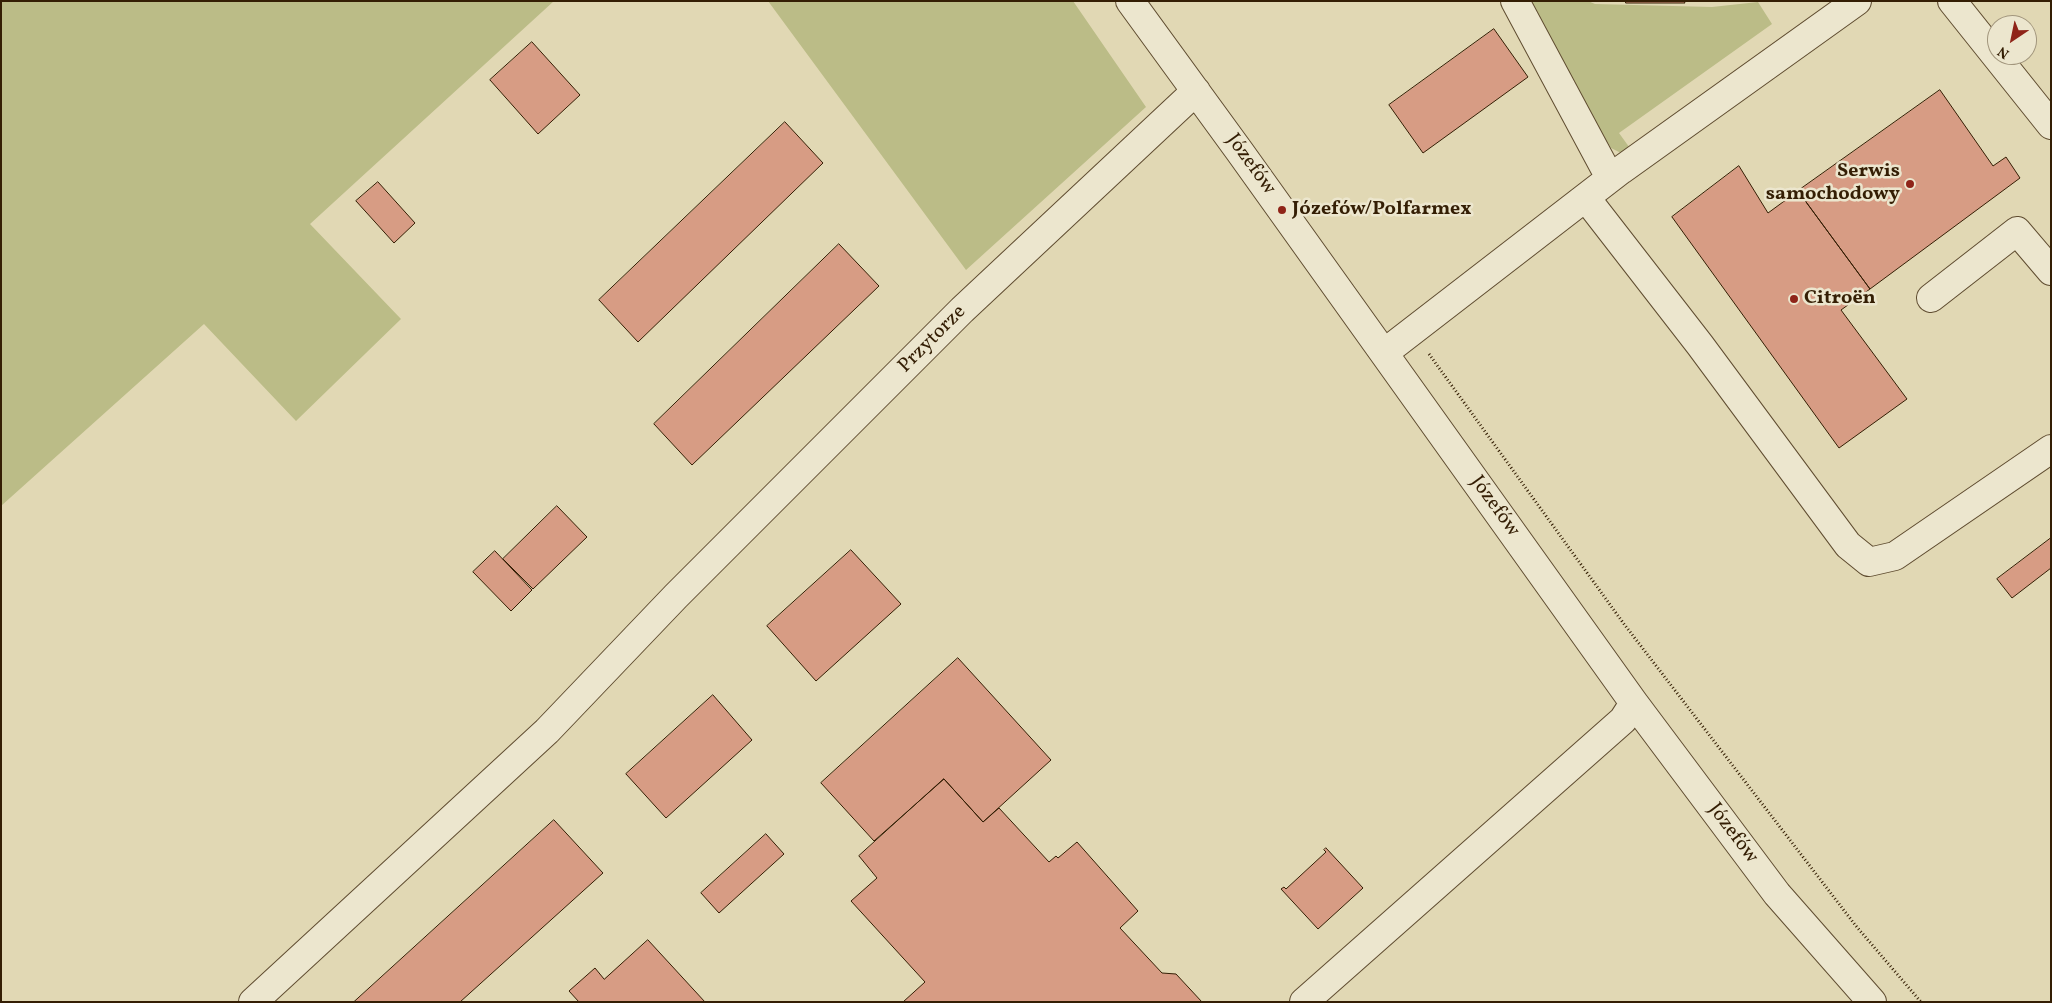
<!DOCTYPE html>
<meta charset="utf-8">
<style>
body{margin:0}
#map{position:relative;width:2052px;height:1003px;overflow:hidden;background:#e1d8b4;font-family:Vollkorn,serif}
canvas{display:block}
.frame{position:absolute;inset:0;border:2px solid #341e04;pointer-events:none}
.north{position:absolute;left:1987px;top:15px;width:50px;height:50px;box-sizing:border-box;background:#ece6ce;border:1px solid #a2967d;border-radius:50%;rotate:214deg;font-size:14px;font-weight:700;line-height:20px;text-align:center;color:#341e04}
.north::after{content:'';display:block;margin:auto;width:18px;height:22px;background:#8f2418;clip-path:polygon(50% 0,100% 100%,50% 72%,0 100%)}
</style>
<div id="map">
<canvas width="2052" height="1003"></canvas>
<div class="frame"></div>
<div class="north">N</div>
</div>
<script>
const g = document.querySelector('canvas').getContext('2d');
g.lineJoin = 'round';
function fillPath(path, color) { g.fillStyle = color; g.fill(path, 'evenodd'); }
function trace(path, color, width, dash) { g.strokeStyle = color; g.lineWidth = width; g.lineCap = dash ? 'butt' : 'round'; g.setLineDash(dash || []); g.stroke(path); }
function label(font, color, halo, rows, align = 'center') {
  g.font = font + ' Vollkorn,serif'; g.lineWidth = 5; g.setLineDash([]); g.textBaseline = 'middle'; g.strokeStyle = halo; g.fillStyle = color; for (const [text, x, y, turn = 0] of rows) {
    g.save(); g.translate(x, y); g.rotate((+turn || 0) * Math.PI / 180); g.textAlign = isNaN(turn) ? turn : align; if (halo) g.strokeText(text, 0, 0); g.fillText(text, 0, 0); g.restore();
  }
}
fillPath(new Path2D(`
 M1,1H554L310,224L401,319L296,421L204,324L1,506Z
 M768,1H1073L1146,107L966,270Z
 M1531,1H1588L1595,4L1712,7L1758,2L1772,24L1619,133L1632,151L1621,153L1611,148L1588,110Z`), '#bbbc87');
const building = new Path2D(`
 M1626,1H1684L1685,3H1626Z
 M1494,29L1528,77L1423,153L1389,105Z
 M532,42L580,95L538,134L490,80Z
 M1940,90L1993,166L2006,157L2020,178L1870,289L1798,191Z
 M785,122L823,163L638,342L599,300Z
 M1739,166L1768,213L1798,191L1870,289L1841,310L1907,399L1839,448L1672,217Z
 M378,182L415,223L394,243L356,201Z
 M839,244L879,286L692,465L654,424Z
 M557,506L587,537L533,589L503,559Z
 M2051,538V568L2012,598L1997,579Z
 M851,550L901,604L816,681L767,626Z
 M495,551L532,590L511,611L473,572Z
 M958,658L1051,760L983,822L944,779L874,841L821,783Z
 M713,695L752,740L666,818L626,774Z
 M944,779L983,822L999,808L1049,862L1056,856L1058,858L1077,842L1138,911L1120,928L1162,973L1176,974L1202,1002H903L925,982L851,901L877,878L859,856Z
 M554,820L603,873L460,1002H354Z
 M766,834L784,854L719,913L701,893Z
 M1326,848L1363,888L1318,929L1281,889L1284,887L1286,889L1326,852L1324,850Z
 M648,940L705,1002H579L569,991L595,968L604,979Z`);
fillPath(building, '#d79c84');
trace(building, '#341e04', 1);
const minor = new Path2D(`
 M1130,1L1240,152L1634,703L1777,894L1872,1002
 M1515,1L1610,178
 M1952,1L2051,125
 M1586,198L1700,345L1848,545L1869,562L1895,556L2051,449
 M1931,298L2017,231L2051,271
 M1384,353L1621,170L1857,1
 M253,1002L547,731L676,596L962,310L1196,91
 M1304,1002L1623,720L1634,703`);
trace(minor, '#5f4c30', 30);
trace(new Path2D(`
 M1429,354L1624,624L1856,926L1921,1002`), '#341e04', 3, [1, 2.5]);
trace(minor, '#ece6ce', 28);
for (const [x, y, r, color] of [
 [1910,184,5,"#8f2418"],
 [1282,210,5,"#8f2418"],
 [1794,299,5,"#8f2418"]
]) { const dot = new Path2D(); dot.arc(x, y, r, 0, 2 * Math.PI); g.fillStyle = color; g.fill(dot); trace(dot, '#ece6ce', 2); }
label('20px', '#341e04', '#ece6ce', [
 ["Józefów",1250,165,54],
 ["Przytorze",933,340,-45],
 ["Józefów",1494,507,54],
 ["Józefów",1732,834,53]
]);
label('bold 20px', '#341e04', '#ece6ce', [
 ["Serwis",1900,172,"right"],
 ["samochodowy",1900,195,"right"],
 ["Józefów/Polfarmex",1292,210],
 ["Citroën",1804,299]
], 'left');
</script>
